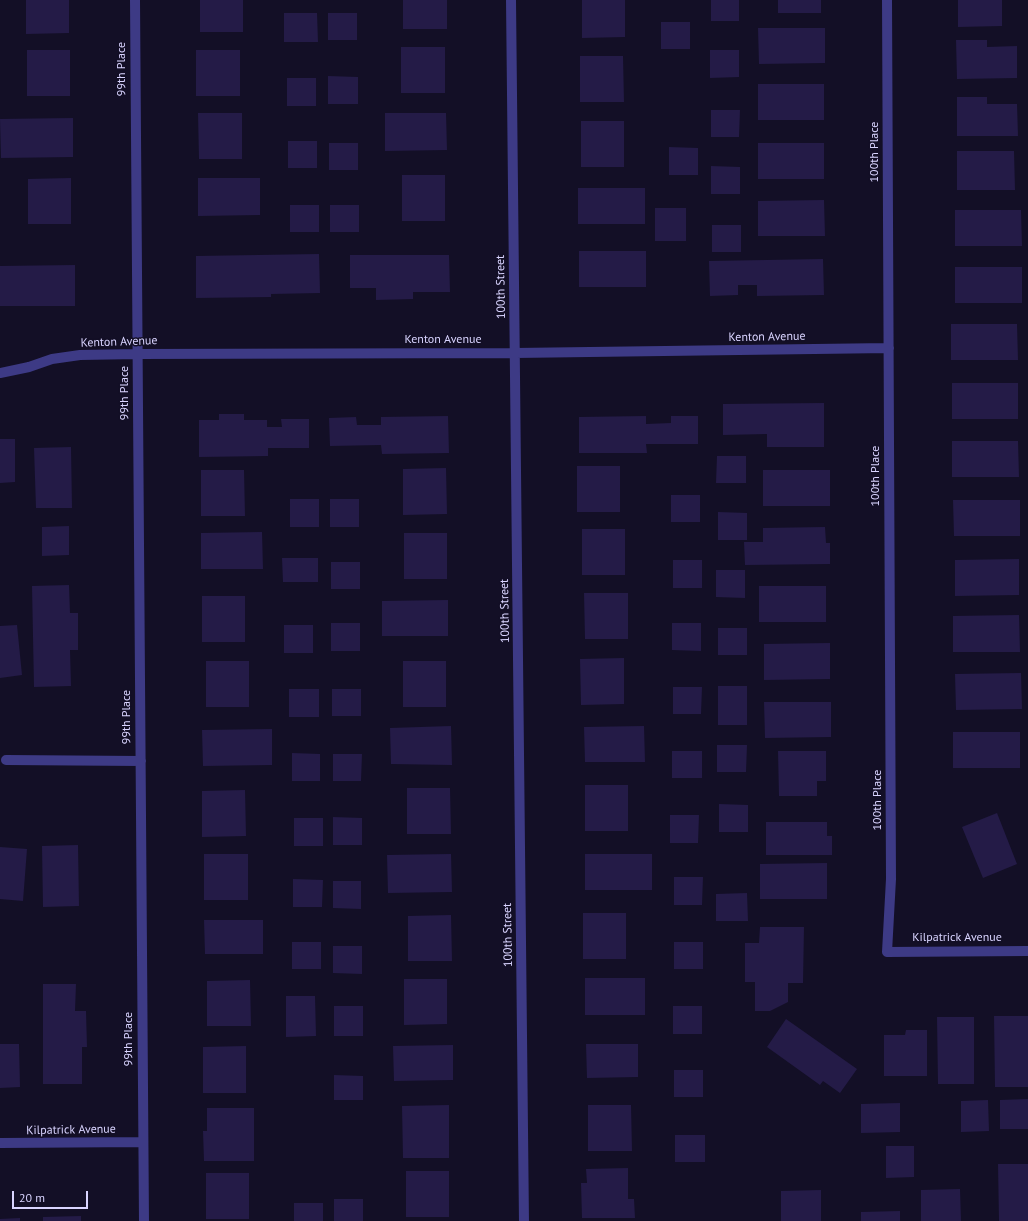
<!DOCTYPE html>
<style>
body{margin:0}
#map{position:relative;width:1028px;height:1221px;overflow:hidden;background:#130f26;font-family:"PT Sans",sans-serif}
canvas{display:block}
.scale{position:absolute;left:12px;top:1191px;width:76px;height:18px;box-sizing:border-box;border:2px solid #d9d4ff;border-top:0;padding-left:5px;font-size:12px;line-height:14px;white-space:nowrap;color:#d9d4ff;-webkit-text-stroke:3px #130f26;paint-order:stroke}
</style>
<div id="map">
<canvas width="1028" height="1221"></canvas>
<div class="scale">20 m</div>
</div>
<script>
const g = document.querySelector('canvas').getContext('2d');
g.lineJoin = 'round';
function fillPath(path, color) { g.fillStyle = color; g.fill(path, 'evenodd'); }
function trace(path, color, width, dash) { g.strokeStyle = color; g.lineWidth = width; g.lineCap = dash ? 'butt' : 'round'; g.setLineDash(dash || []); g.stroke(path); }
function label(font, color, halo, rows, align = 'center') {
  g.font = font + ' "PT Sans",sans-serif'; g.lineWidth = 3; g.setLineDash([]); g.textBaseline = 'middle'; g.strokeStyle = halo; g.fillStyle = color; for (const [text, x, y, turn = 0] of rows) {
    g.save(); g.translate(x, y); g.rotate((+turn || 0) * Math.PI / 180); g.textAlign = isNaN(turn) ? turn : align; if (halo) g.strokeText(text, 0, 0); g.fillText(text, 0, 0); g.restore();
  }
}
fillPath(new Path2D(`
 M26,0H69V33L26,34Z
 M200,0H243V32H200Z
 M403,0H447V29H403Z
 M582,0H625V37L582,38Z
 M711,0H739V21H711Z
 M778,0H821V13H778Z
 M958,0H1002V26L958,27Z
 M284,13H317L318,42H284Z
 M328,13H357V40H328Z
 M661,22H690V49H661Z
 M758,28H825V63L759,64Z
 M956,40H987V47L1017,46V78L957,79Z
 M401,47H445V93H401Z
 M27,50H70V96H27Z
 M196,50H240V96H196Z
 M710,50H739V77L710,78Z
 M580,56H623L624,102H580Z
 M328,76L358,77V104H328Z
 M287,78H316V106H287Z
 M758,84H824V120H758Z
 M957,97H987V104H1017L1018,136H957Z
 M711,110H740L739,137H711Z
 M198,113H242V159H199Z
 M385,113H446L447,150L385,151Z
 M73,118V157L1,158L0,119Z
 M581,121H624V167H581Z
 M288,141H317V168H288Z
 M329,143H358V170H329Z
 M758,143H824V179H758Z
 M669,147L698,148V175H669Z
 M957,151H1014L1015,190H957Z
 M711,166L740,167V194H711Z
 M402,175H445V221H402Z
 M71,178V224H28V179Z
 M198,178H260V215L198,216Z
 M578,188H645V224H578Z
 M824,200L825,236H758V201Z
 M290,205H319V232H290Z
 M330,205H359V232H330Z
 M655,208H686V241H655Z
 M955,210H1021L1022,246H955Z
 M712,225H741V252H712Z
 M579,251H646V287H579Z
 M319,254L320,293L271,294V297L196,298V256Z
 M350,255H449L450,292H413V299L376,300V288H350Z
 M823,259L824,295L757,296V285H738V295L710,296L709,261Z
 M75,265V306H0V266Z
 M955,267H1022V303H955Z
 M951,324H1017L1018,360H951Z
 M952,383H1018V419H952Z
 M824,403V447H767V434L723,435V404Z
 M219,414H244V420H267V427H282L281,419H309V448H268V456L199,457V420H219Z
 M448,416L449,453L382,454L381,445L330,446L329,418L356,417L357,425H381V417Z
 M646,416V424L671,423V416H698V444H646L647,453H579V417Z
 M0,439H15V482L0,483Z
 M952,441H1018L1019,477H952Z
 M71,447L72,508H36L34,448Z
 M717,456H746V483H716Z
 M577,466H620V512H577Z
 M446,468L447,514L403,515V469Z
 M201,470H244L245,516H201Z
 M763,470H830V506H763Z
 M671,495H700V522H671Z
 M290,499H319V527H290Z
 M330,499H359V527H330Z
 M953,500H1020V536H954Z
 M718,512L747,513V540H718Z
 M69,526V555L42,556V527Z
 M825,527L826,543H830V564L745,565L744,542H763V528Z
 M582,529H625V575H582Z
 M262,532L263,569H201V533Z
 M404,533H447V579H404Z
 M282,558H318V582H283Z
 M1019,559V595L955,596V560Z
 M673,560H702V588H673Z
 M331,562H360V589H331Z
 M716,570H745V598L716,597Z
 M69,585L70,613H78V650H70L71,686L34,687L32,586Z
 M759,586H826V622H759Z
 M584,593H628V639H585Z
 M202,596H245V642H202Z
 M448,600V636H382V601Z
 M1019,615L1020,652H953V616Z
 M331,623H360V651H331Z
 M672,623H701V651L672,650Z
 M17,625L22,675L0,678V626Z
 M284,625H313V653H284Z
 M718,628H747V655H718Z
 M830,643V679L764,680V644Z
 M624,658V704L581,705L580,659Z
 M206,661H249V707H206Z
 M403,661H446V707H403Z
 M1021,673L1022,709L956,710L955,674Z
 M718,686H747V725H718Z
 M673,687H702L701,714H673Z
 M289,689H319V717H289Z
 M332,689H361V716H332Z
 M764,702H831V737L765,738Z
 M451,726L452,765L391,764L390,728Z
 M644,726L645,762H585L584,727Z
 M272,729V765L203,766L202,730Z
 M953,732H1020V768H953Z
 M717,745H747L746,772H717Z
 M672,751H702V778H672Z
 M778,751H826V781H817V796H779Z
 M292,753L320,754V781H292Z
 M333,754H362L361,781H333Z
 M585,785H628V831H585Z
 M407,788H450L451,834H407Z
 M245,790L246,836L202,837V791Z
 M719,804L748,805V832H719Z
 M997,813L1017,864L983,878L962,827Z
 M670,815H699L698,843H670Z
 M333,817L362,818V845H333Z
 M294,818H323V846H294Z
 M766,822H827V836H832V855H766Z
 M78,845L79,906L43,907L42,846Z
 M0,847L27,849L23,901L0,899Z
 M204,854H248V900H204Z
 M451,854L452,892L388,893L387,855Z
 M585,854H652V890H585Z
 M827,863V899H760V864Z
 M674,877H703L702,905H674Z
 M293,879L323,880L322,907H293Z
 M333,881H361V909L333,908Z
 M747,893L748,921H716V894Z
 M583,913H626V959H583Z
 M451,915L452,961H408V916Z
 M204,920H263V954H205Z
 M760,927H804L803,983H788V1002L770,1011H755V982H745V943H759Z
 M292,942H321V969H292Z
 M674,942H703V969H674Z
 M333,946H362V974L333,973Z
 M585,978H645V1015H585Z
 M404,979H447V1024L404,1025Z
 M250,980L251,1026H207V981Z
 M43,984H76L75,1011H86L87,1047H82V1084H43Z
 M286,996H315L316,1036L286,1037Z
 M334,1006H363V1036H334Z
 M673,1006H702V1034H673Z
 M994,1016H1028V1087H995Z
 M937,1017H974V1084H938Z
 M786,1019L857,1069L840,1093L823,1081L820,1085L767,1047Z
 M906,1030H927V1076H884V1035H905Z
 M0,1044H19L20,1087L0,1088Z
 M586,1044H638V1077L587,1078Z
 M453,1045V1080L394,1081L393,1046Z
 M246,1046V1093H203V1047Z
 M674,1070H703V1097H674Z
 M334,1075L363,1076V1100H334Z
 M1028,1099V1129H1000V1100Z
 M988,1100L989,1131L961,1132V1101Z
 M900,1103V1132L861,1133V1104Z
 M449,1105V1158H403L402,1106Z
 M588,1105H631L632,1151H588Z
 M207,1108H254V1161H204L203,1131H207Z
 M675,1135H705V1162H675Z
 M886,1146H914V1177L886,1178Z
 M998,1164H1028V1221H999Z
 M628,1168V1199H634L635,1218H582L581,1183H587L586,1169Z
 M406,1171H449V1217H406Z
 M206,1173H249V1219H206Z
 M960,1189L961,1221H921V1190Z
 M821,1190V1221H781V1191Z
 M334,1199H363V1221H334Z
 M294,1203H323V1221H294Z
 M900,1211V1221H861V1212Z
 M81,1216V1221H43V1217Z
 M20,1218V1221H0V1219Z`), '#241b47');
trace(new Path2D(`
 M135,0L144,1221
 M511,0L524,1221
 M887,0L891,879L887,952L1028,951
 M0,373L29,367L52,359L80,355L138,354L515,353L889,348
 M6,760L141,761
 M0,1143L143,1142`), '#3d3a85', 10);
label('12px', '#d9d4ff', '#130f26', [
 ["99th Place",122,69,-90],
 ["100th Place",875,152,-90],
 ["100th Street",501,287,-91],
 ["Kenton Avenue",767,337,-1],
 ["Kenton Avenue",443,340],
 ["Kenton Avenue",119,342,-2],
 ["99th Place",125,393,-90],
 ["100th Place",876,476,-90],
 ["100th Street",505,611,-91],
 ["99th Place",127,717,-90],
 ["100th Place",878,800,-90],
 ["100th Street",508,935,-91],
 ["Kilpatrick Avenue",957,938],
 ["99th Place",129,1039,-90],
 ["Kilpatrick Avenue",71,1130,-1]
]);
</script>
